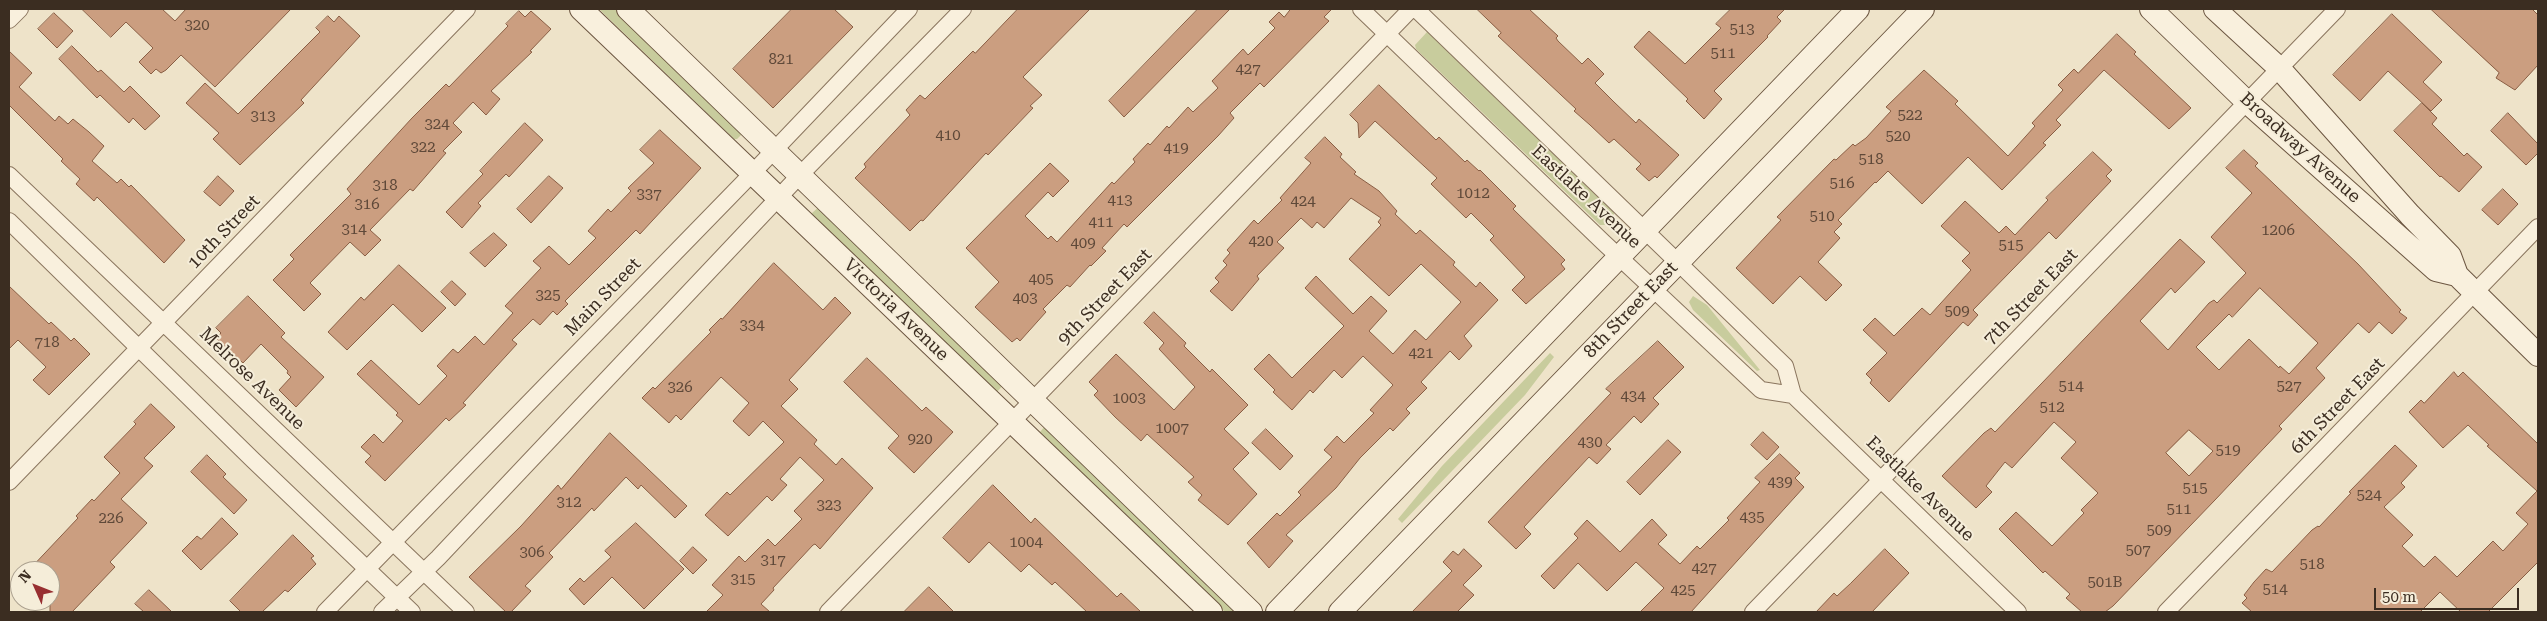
<!DOCTYPE html>
<style>
body{margin:0}
#map{position:relative;width:2547px;height:621px;overflow:hidden;background:#eee3c9;font-family:"Roboto Serif",serif}
canvas{display:block}
.frame{position:absolute;inset:0;border:10px solid #3b2d21;pointer-events:none}
.north{position:absolute;left:10px;top:561px;width:50px;height:50px;box-sizing:border-box;background:#f5edd9;border:1px solid #aba08f;border-radius:50%;rotate:314deg;font-size:14px;font-weight:700;line-height:20px;text-align:center;color:#3b2d21}
.north::after{content:'';display:block;margin:auto;width:18px;height:22px;background:#982f31;clip-path:polygon(50% 0,100% 100%,50% 72%,0 100%)}
.scale{position:absolute;left:2374px;top:588px;width:145px;height:22px;box-sizing:border-box;border:2px solid #3b2d21;border-top:0;padding-left:6px;font-size:15px;line-height:18px;white-space:nowrap;color:#3b2d21;-webkit-text-stroke:4px #f5edd9;paint-order:stroke}
</style>
<div id="map">
<canvas width="2547" height="621"></canvas>
<div class="frame"></div>
<div class="north">N</div>
<div class="scale">50 m</div>
</div>
<script>
const g = document.querySelector('canvas').getContext('2d');
g.lineJoin = 'round';
function fillPath(path, color) { g.fillStyle = color; g.fill(path, 'evenodd'); }
function trace(path, color, width, dash) { g.strokeStyle = color; g.lineWidth = width; g.lineCap = dash ? 'butt' : 'round'; g.setLineDash(dash || []); g.stroke(path); }
function label(font, color, halo, rows, align = 'center') {
  g.font = font + ' "Roboto Serif",serif'; g.lineWidth = 4; g.setLineDash([]); g.textBaseline = 'middle'; g.strokeStyle = halo; g.fillStyle = color; for (const [text, x, y, turn = 0] of rows) {
    g.save(); g.translate(x, y); g.rotate((+turn || 0) * Math.PI / 180); g.textAlign = isNaN(turn) ? turn : align; if (halo) g.strokeText(text, 0, 0); g.fillText(text, 0, 0); g.restore();
  }
}
fillPath(new Path2D(`
 M599,9H618L744,132L737,139H734Z
 M1427,32L1431,33L1614,209V215L1605,225H1600L1416,49L1415,45Z
 M820,206L1004,384L997,392L813,217L812,213Z
 M1693,296L1707,305L1760,370L1757,371L1693,310L1689,302Z
 M1550,353L1554,357L1525,395L1402,523L1398,519L1442,466Z
 M1046,425L1237,609L1233,612H1225L1040,435V432Z`), '#c8cc9d');
const building = new Path2D(`
 M82,9H162L175,21L186,9H291L215,87L181,55L166,70L161,73L156,69L151,74L139,62L153,48L126,22L111,37Z
 M792,9H834L853,27L773,108L733,69Z
 M1018,9H1090L1023,77L1042,95L1030,106L1033,108L988,155L986,153L923,221L921,220L910,231L855,178L866,167L864,164L910,115L906,110L920,95L925,99L973,51L975,53Z
 M1198,9H1230L1124,117L1109,101Z
 M1291,9H1332L1324,17L1329,21L1264,87L1260,83L1230,113L1234,118L1218,136L1127,227L1124,224L1102,248L1106,251L1091,266L1090,265L1070,287L1067,285L1043,309L1046,312L1020,341L1017,338L1012,342L975,307L999,282L966,248L1050,163L1069,181L1053,197L1048,192L1025,216L1048,239L1051,236L1057,242L1112,182L1114,184L1135,162L1133,159L1148,143L1150,145L1167,126L1169,128L1188,107L1193,112L1218,88L1212,81L1243,49L1248,55L1275,28L1269,22L1279,12L1284,17Z
 M1477,9H1529L1558,36L1556,38L1558,41L1582,64L1588,58L1604,74L1595,83L1614,102L1636,123L1639,119L1679,155L1657,178L1655,176L1649,181L1636,169L1641,164L1614,139L1609,143L1590,125L1574,111L1576,109L1498,36L1501,33Z
 M1731,9H1785L1777,17L1781,21L1767,36L1768,37L1714,91L1722,99L1704,119L1686,101L1688,99L1634,47L1649,31L1685,64L1721,28L1716,24Z
 M2431,9H2532L2538,15V65L2515,90L2496,78L2499,73Z
 M519,11L525,17L531,11L551,29L530,51L532,52L491,91L500,99L486,115L473,102L453,123L462,132L443,151L446,153L413,191L410,189L370,230L381,240L365,256L350,242L310,283L321,294L304,311L273,280L294,259L290,255L351,194L347,189L412,118L446,84L449,87L508,26L506,24Z
 M54,13L73,31L57,48L38,29Z
 M2392,14L2442,62L2423,82L2442,100L2431,111L2388,71L2360,101L2333,75Z
 M328,16L334,22L339,16L360,36L301,100L304,103L240,165L213,139L219,133L186,103L205,83L238,114L320,32L316,28Z
 M2117,34L2136,52L2134,54L2191,108L2169,129L2104,70L2056,120L2061,125L2043,143L2046,145L2002,190L1968,157L1922,204L1888,171L1876,183L1875,182L1838,220L1842,224L1834,232L1840,238L1818,262L1842,285L1826,301L1800,276L1773,304L1736,268L1781,220L1777,217L1834,159L1836,160L1853,144L1855,146L1866,138L1891,111L1886,107L1924,70L1958,101L1955,104L2008,156L2035,126L2032,123L2063,90L2058,85L2074,69L2078,73Z
 M72,46L98,72L101,70L124,92L130,86L160,116L145,130L133,118L129,123L100,95L97,98L59,59Z
 M9,51L32,73L19,87L55,121L59,116L68,124L73,119L89,132L104,146L92,161L117,183L121,179L129,187L131,185L185,240L164,263L97,197L94,201L76,184L80,179L61,161L63,159L9,105Z
 M1379,85L1436,140L1439,137L1465,162L1467,160L1479,171L1480,170L1516,206L1513,209L1565,260L1561,264L1565,269L1526,304L1512,290L1525,277L1490,240L1494,236L1471,213L1466,218L1431,184L1437,178L1375,121L1359,138L1358,123L1350,115Z
 M2422,103L2437,118L2432,124L2464,156L2467,153L2482,167L2459,192L2441,176L2440,177L2394,131Z
 M2508,113L2538,144V153L2526,165L2491,131Z
 M525,123L543,140L509,177L506,174L478,203L481,206L462,228L446,212L483,174L480,171Z
 M660,130L701,168L640,234L636,230L565,301L568,304L557,315L553,311L540,325L533,319L512,340L517,344L463,403L466,405L449,421L446,418L385,481L365,462L371,456L361,447L374,434L383,443L403,421L396,415L398,413L357,374L371,360L419,405L447,376L437,366L453,349L458,353L475,336L484,345L513,313L505,306L541,268L533,261L549,246L569,265L596,238L588,231L608,209L611,212L631,191L628,188L654,163L640,150Z
 M1325,137L1342,154L1340,157L1356,172L1354,174L1379,191L1397,211L1395,214L1416,234L1420,230L1455,262L1453,265L1476,287L1480,282L1498,300L1464,336L1472,346L1459,360L1450,351L1421,382L1427,388L1406,409L1410,413L1393,431L1390,428L1360,458L1336,488L1286,535L1293,541L1269,568L1247,543L1277,513L1280,516L1301,495L1298,492L1332,457L1324,450L1337,436L1344,443L1374,413L1370,410L1393,385L1363,356L1342,378L1334,370L1313,393L1310,390L1292,410L1273,392L1275,390L1254,369L1269,354L1292,378L1344,326L1305,288L1316,276L1353,314L1371,296L1387,311L1369,331L1393,354L1415,330L1426,340L1461,302L1421,264L1389,296L1349,259L1381,225L1378,222L1381,218L1351,198L1324,228L1317,222L1312,228L1301,218L1277,242L1284,248L1257,276L1259,279L1232,311L1210,291L1219,282L1215,278L1227,265L1223,261L1230,253L1227,250L1254,220L1258,224L1282,200L1280,198L1311,163L1305,158Z
 M2244,150L2258,163L2255,166L2358,264L2401,310L2399,312L2407,318L2392,334L2379,322L2369,333L2358,323L2316,368L2325,378L2279,426L2282,429L2215,500L2113,606L2105,612H2082L2066,598L2070,594L2045,571L2043,573L1999,529L2016,512L2052,546L2084,513L2081,510L2098,493L2061,458L2076,442L2054,422L2012,468L2005,462L1986,486L1992,492L1976,508L1942,476L1984,433L1991,428L1995,432L2180,239L2205,262L2175,293L2171,288L2140,321L2168,350L2209,303L2214,300L2217,303L2246,273L2211,237L2252,193L2226,168ZM2260,288L2318,343L2289,374L2280,366L2279,368L2249,339L2219,370L2196,347L2229,314L2232,317ZM2189,430L2213,451L2189,476L2166,453Z
 M2093,152L2112,170L2106,176L2111,181L2056,239L2049,232L1973,310L1978,315L1968,326L1963,322L1889,402L1870,383L1872,380L1866,374L1887,353L1863,330L1875,318L1894,336L1922,308L1930,315L1971,270L1962,261L1970,253L1941,226L1965,201L1999,233L2006,226L2015,235L2048,200L2046,198Z
 M218,176L234,191L220,206L204,192Z
 M549,176L563,188L531,223L517,209Z
 M2503,189L2518,204L2498,225L2482,210Z
 M494,233L507,245L485,267L470,253Z
 M774,263L823,310L835,297L851,313L789,380L798,389L781,406L817,440L814,444L836,465L842,458L873,488L820,549L815,544L813,545L773,588L774,590L761,604L770,612H706L723,595L712,585L739,556L745,562L768,539L775,546L802,519L794,511L824,480L800,457L780,479L787,485L772,501L767,496L728,536L705,515L727,492L730,495L784,442L763,421L749,436L733,421L749,403L721,377L681,420L676,415L669,423L642,398L653,387L655,389L711,332L709,330L721,318L722,319Z
 M399,265L446,308L422,332L393,304L347,350L328,332L361,297L364,300Z
 M452,281L466,294L455,306L441,292Z
 M9,286L49,324L51,322L71,341L74,338L90,354L49,395L33,380L46,367L18,340L9,349Z
 M248,296L285,333L281,337L324,377L296,407L279,390L291,377L287,373L288,371L261,344L243,363L216,338L221,333L216,328Z
 M1154,312L1186,343L1184,346L1210,372L1212,369L1248,405L1224,429L1249,453L1233,469L1257,494L1228,525L1198,500L1202,495L1188,482L1194,477L1147,434L1141,441L1115,417L1094,395L1098,391L1089,382L1116,354L1174,410L1195,387L1159,349L1164,343L1144,323Z
 M1658,341L1684,367L1653,398L1659,404L1641,423L1634,416L1606,445L1611,449L1597,464L1589,457L1524,527L1531,534L1516,549L1488,522L1611,393L1606,389Z
 M867,358L922,411L926,407L953,432L914,473L888,448L899,436L844,382Z
 M2454,372L2458,377L2463,372L2538,444V562L2488,612H2461L2440,592L2420,612H2252L2242,603L2247,598L2244,595L2254,582L2266,569L2272,572L2312,530L2318,526L2319,527L2351,493L2349,492L2395,445L2417,466L2401,483L2405,487L2384,507L2413,535L2402,546L2424,567L2435,556L2457,577L2493,541L2503,551L2528,524L2516,513L2537,491L2487,446L2489,445L2468,425L2443,448L2409,412L2421,400L2424,403Z
 M151,404L175,427L144,458L153,466L121,499L147,523L110,562L115,567L72,612H50V571H28L78,518L76,516L92,499L94,501L120,473L104,457L136,424L134,422Z
 M1266,429L1293,456L1280,470L1252,443Z
 M1763,432L1779,447L1767,460L1751,445Z
 M610,433L687,506L675,518L641,485L638,489L626,477L594,511L592,508L549,553L553,557L525,586L531,591L511,612H506L469,577L521,526L558,485L561,489Z
 M1668,440L1681,452L1640,495L1627,482Z
 M1780,454L1800,473L1795,478L1804,487L1691,612H1640L1664,588L1636,562L1607,591L1578,563L1554,589L1541,576L1578,538L1574,534L1587,520L1620,552L1652,519L1667,535L1658,544L1680,564L1697,546L1700,549L1729,520L1727,518L1760,482L1755,478Z
 M207,455L226,474L223,477L247,500L234,514L191,472Z
 M993,485L1031,523L1035,518L1117,597L1121,593L1141,612H1087L1055,582L1052,585L1029,564L1021,572L989,542L969,563L943,538Z
 M222,518L238,534L201,570L182,551L197,536L201,539Z
 M636,523L684,569L644,609L612,577L584,605L569,589L580,578L584,582L611,557L605,551Z
 M293,535L314,556L311,558L316,564L288,592L285,590L262,612H241L230,601Z
 M693,547L707,560L693,574L680,561Z
 M1464,549L1482,566L1463,585L1474,595L1457,612H1412L1452,571L1443,562L1453,551L1458,555Z
 M1885,549L1909,573L1872,612H1816L1834,593L1837,596L1850,584Z
 M929,587L954,612H904Z
 M149,590L172,612H144L135,604Z`);
fillPath(building, '#cb9e80');
trace(building, '#895e44', 1);
const street = new Path2D(`
 M1361,9L1603,242L1761,390L1793,395
 M1416,9L1785,366L1793,395L2018,612
 M9,20L20,9
 M9,175L466,612
 M9,221L253,460L412,612
 M9,482L467,9
 M325,612L742,184L909,9
 M382,612L438,558L799,176L963,9
 M828,612L1411,9
 M1753,612L2337,9
 M2166,612L2538,227`);
const secondary = new Path2D(`
 M581,9L1211,612
 M628,9L1251,612
 M2151,9L2247,102L2436,270L2457,275
 M2215,9L2279,68L2410,215L2450,256L2457,275L2538,355
 M1277,612L1858,9
 M1340,612L1923,9`);
trace(street, '#8a755e', 18);
trace(secondary, '#6c5641', 24);
trace(street, '#f9f0dd', 16);
trace(secondary, '#f9f0dd', 22);
label('15px', '#5f4939', null, [
 ["320",197,26],
 ["513",1742,30],
 ["511",1723,54],
 ["821",781,60],
 ["427",1248,70],
 ["522",1910,116],
 ["313",263,117],
 ["324",437,125],
 ["410",948,136],
 ["520",1898,137],
 ["322",423,148],
 ["419",1176,149],
 ["518",1871,160],
 ["516",1842,184],
 ["318",385,186],
 ["1012",1473,194],
 ["337",649,195],
 ["413",1120,201],
 ["424",1303,202],
 ["316",367,205],
 ["510",1822,217],
 ["411",1101,223],
 ["314",354,230],
 ["1206",2278,231],
 ["420",1261,242],
 ["409",1083,244],
 ["515",2011,246],
 ["405",1041,280],
 ["325",548,296],
 ["403",1025,299],
 ["509",1957,312],
 ["334",752,326],
 ["718",47,343],
 ["421",1421,354],
 ["514",2071,387],
 ["527",2289,387],
 ["326",680,388],
 ["434",1633,397],
 ["1003",1129,399],
 ["512",2052,408],
 ["1007",1172,429],
 ["920",920,440],
 ["430",1590,443],
 ["519",2228,451],
 ["439",1780,483],
 ["515",2195,489],
 ["524",2369,496],
 ["312",569,503],
 ["323",829,506],
 ["511",2179,510],
 ["435",1752,518],
 ["226",111,519],
 ["509",2159,531],
 ["1004",1026,543],
 ["507",2138,551],
 ["306",532,553],
 ["317",773,561],
 ["518",2312,565],
 ["427",1704,569],
 ["315",743,580],
 ["501B",2105,583],
 ["514",2275,590],
 ["425",1683,591]
]);
label('18px', '#3b2d21', '#f5edd9', [
 ["Broadway Avenue",2300,148,42],
 ["Eastlake Avenue",1586,197,43],
 ["10th Street",224,232,-46],
 ["Main Street",603,297,-46],
 ["9th Street East",1105,297,-46],
 ["7th Street East",2031,297,-46],
 ["Victoria Avenue",896,310,44],
 ["8th Street East",1631,310,-46],
 ["Melrose Avenue",252,379,44],
 ["6th Street East",2338,406,-46],
 ["Eastlake Avenue",1920,489,44]
]);
</script>
